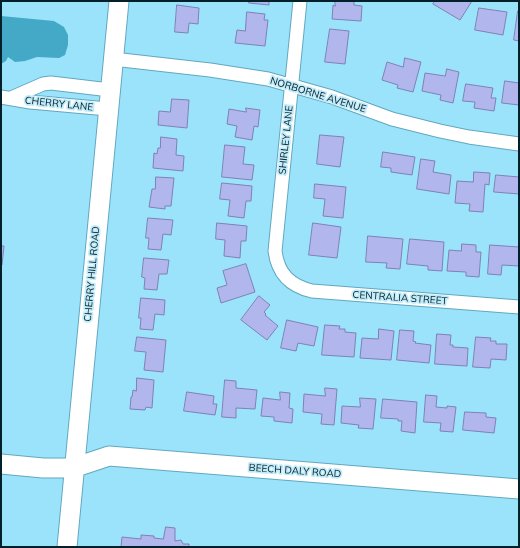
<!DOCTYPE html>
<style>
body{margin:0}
#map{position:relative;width:520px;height:548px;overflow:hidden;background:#9be3fb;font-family:Mulish,sans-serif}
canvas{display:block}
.frame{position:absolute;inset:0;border:2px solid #022029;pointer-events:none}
</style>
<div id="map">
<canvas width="520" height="548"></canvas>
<div class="frame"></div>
</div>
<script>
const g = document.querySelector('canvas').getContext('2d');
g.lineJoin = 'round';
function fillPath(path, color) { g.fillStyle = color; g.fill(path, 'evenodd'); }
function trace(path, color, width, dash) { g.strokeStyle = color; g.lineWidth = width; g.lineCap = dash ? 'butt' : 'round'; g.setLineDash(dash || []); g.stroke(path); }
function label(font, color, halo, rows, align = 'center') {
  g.font = font + ' Mulish,sans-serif'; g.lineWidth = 3.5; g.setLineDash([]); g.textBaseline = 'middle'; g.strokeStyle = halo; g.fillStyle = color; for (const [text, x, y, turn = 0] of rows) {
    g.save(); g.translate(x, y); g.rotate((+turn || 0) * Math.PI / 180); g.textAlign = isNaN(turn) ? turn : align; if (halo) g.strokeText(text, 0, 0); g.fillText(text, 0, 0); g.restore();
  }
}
fillPath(new Path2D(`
 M1,16L54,21L64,27L68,35V45L65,55L59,58L37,57L25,61L15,62L8,57L6,61L1,64Z`), '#44a9c7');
const building = new Path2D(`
 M249,1H269V5L249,3Z
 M335,1H354V5L362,6L361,21L332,19L333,5L335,6Z
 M435,1H472L460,20L433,4Z
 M177,5L199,8L198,24L189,23L188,33L175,32Z
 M479,8L507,12L503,35L475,30Z
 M518,11H519V41L514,40Z
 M247,12L265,14L264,20H268L265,46L235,43L237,30L245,31Z
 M330,29L349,31L345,64L325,62Z
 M405,58L421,62L413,92L397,88L398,85L382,80L387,62L403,67Z
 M447,69L459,72L453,103L440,100L441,95L422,91L425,73L445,76Z
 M505,81L519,83V105L502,103Z
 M466,84L493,88L491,98H496L494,111L474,108L475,102L463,101Z
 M172,99L189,100L187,128L158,125L159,111L170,112Z
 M246,108L260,110L258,127L254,126L252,140L235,137L237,126L227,124L229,109L246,112Z
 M320,135L344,137L340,167L317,164Z
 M161,137L177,139L176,155L184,156L183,171L153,168L154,153L157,154L158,148H160Z
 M225,145L245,147L243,164L254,165L252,180L222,177Z
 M383,152L415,157L412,175L391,172V168L381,167Z
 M421,159L435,161L433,172L451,175L449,194L417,189Z
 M474,172L490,173L489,185L485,184L483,212L469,211L470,204L455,203L457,181L473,182Z
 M496,175L519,177V194L494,192Z
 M156,177L174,178L171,206H165V209L149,207L152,189H155Z
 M222,183L252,186L251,201H246L244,218L228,216L230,200L220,199Z
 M315,184L346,187L343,218L323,216L325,199L314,198Z
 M148,218L173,220L171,235L163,234L161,250L148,249L149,238H146Z
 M217,223L247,226L246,241H241L240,258L224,256L225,240L216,239Z
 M313,223L341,227L337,258L309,255Z
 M368,236L403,239L400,269L386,268L387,263L366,262Z
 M410,239L444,242L442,271L428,270V266L407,264Z
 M462,244L476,245V252H481L479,277L466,276V272L447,271L449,250L461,251Z
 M490,245L519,247V266L502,265L501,275L488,274Z
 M1,246H4L2,265H1Z
 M144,258L169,260L167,274H159L157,290L144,289L145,278L142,277Z
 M246,264L255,292L221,303L217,288L227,285L223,271Z
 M259,296L270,305L264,312L266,314L265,315L278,326L267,340L241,320Z
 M141,298L165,300L164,315L155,314L153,330L140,329L141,318H139Z
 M287,320L318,327L314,346L298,343L296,351L281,348Z
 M325,325L340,326L339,329H345V332L356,333L354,357L322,355Z
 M379,329L394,331L391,360L360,358L362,338L378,339Z
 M400,330L414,331L413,341L416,342L415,343L431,345L429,363L397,360Z
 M437,334L451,335L450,345H453V347L468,348L467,366L435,364Z
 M137,337L166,340L163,372L144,370L146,352L135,351Z
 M476,337L491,338L490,341H496V344H507L506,360L491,359L490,368L473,367Z
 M137,378L154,380L152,408L146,407L145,410L130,409L131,397H132L133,390L136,391Z
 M225,380L236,381V388L257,390L255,409L236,408V418L222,417Z
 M325,388L337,389L334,425L321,424L322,414L303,412L304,394L325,396Z
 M187,392L214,396L213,404H217L215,415L184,411Z
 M280,392L290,393L289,408L293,409L292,423L274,421V417L261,416L263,398L280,400Z
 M426,395L437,396L436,407L447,408V406L456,407L453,432L440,431L441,423L424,422Z
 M360,398L376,399L373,429L358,428L359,425L341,423L342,406L360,407Z
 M383,399L417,402L415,433L401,431L402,421H398V419L381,418Z
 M465,412L486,413V417L496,418L494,433L463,430Z
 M166,527L175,528V541L181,540L183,544H189V547H121L122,537L141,539V535L154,536V538L163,539Z`);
fillPath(building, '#b1b6ed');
trace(building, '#7e81b6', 1);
const street = new Path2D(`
 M300,1L275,251C278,274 290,286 312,291L519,307
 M113,59L210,70L268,79L332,97L392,119L440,131L469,137L519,144
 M1,97L30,102L108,109
 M11,98L43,84L51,83L110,90`);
const secondary = new Path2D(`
 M1,464L43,468H73L109,456L519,489
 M67,547L119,1`);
trace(street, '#61a8bf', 15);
trace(secondary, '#61a8bf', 21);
trace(street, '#fff', 13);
trace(secondary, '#fff', 19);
label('10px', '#022029', '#c2ebfa', [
 ["NORBORNE AVENUE",318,95,17],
 ["CHERRY LANE",59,104,6],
 ["SHIRLEY LANE",286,140,-84],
 ["CHERRY HILL ROAD",92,274,-85],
 ["CENTRALIA STREET",400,298,4],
 ["BEECH DALY ROAD",295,471,4]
]);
</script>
